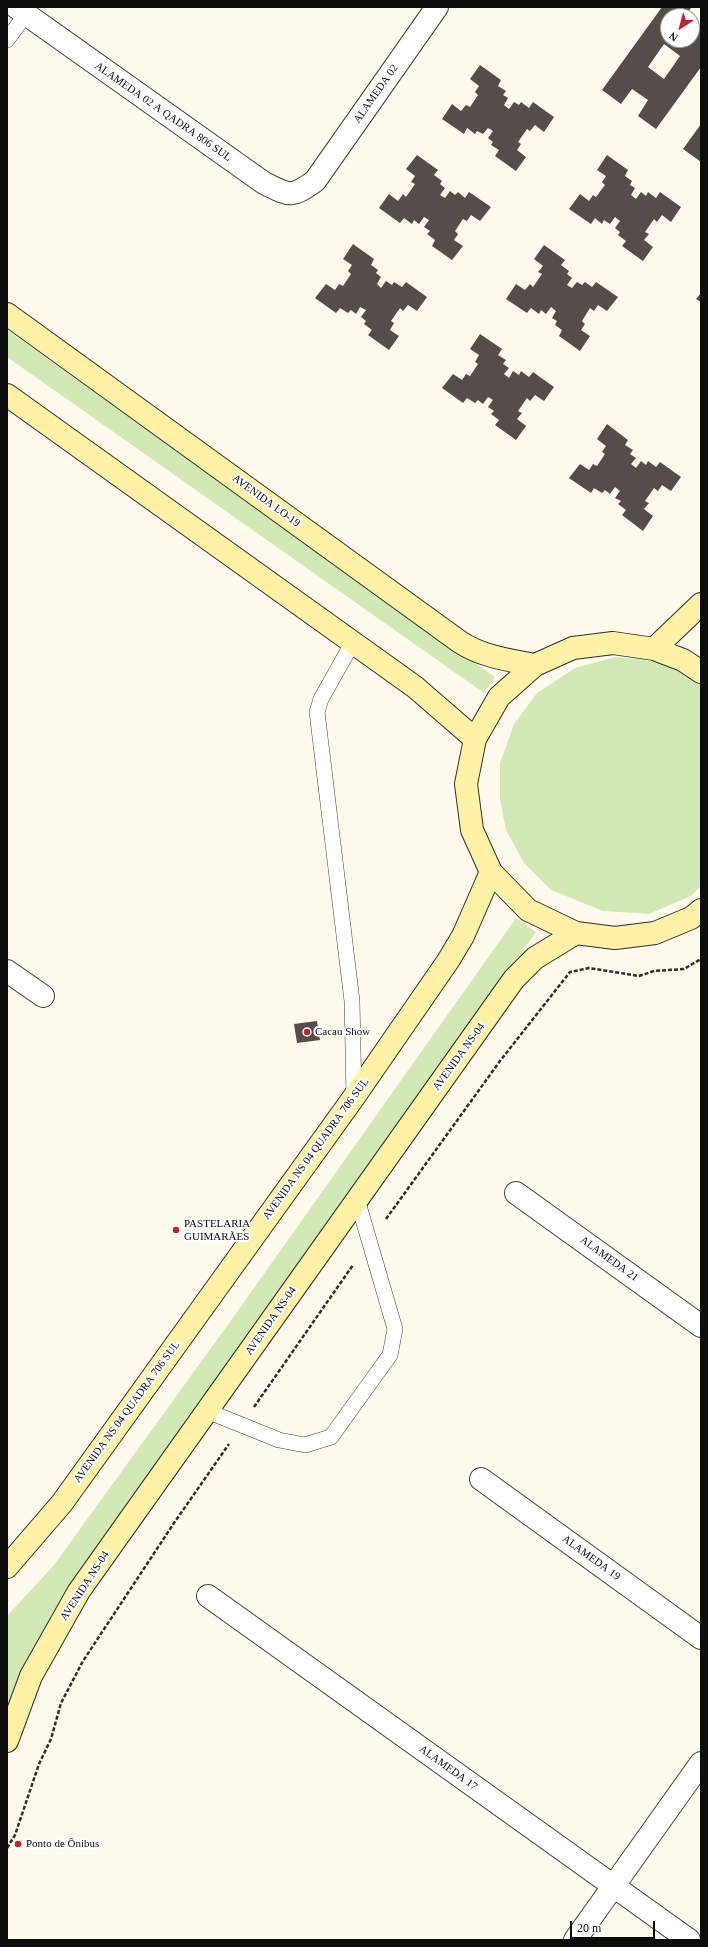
<!DOCTYPE html>
<meta charset="utf-8">
<style>
body{margin:0}
#map{position:relative;width:708px;height:1947px;overflow:hidden;background:#fffaec;font-family:Georgia,serif}
canvas{display:block}
.frame{position:absolute;inset:0;border:8px solid #0c0c0c;pointer-events:none}
.north{position:absolute;left:660px;top:8px;width:40px;height:40px;box-sizing:border-box;background:#fff;border:1px solid #9e9e9e;border-radius:50%;rotate:216deg;font-size:11px;font-weight:700;line-height:16px;text-align:center;color:#0c0c0c}
.north::after{content:'';display:block;margin:auto;width:14px;height:18px;background:#bd2431;clip-path:polygon(50% 0,100% 100%,50% 72%,0 100%)}
.scale{position:absolute;left:570px;top:1921px;width:85px;height:18px;box-sizing:border-box;border:2px solid #0c0c0c;border-top:0;padding-left:5px;font-size:12px;line-height:14px;white-space:nowrap;color:#0c0c0c;-webkit-text-stroke:3px #fff;paint-order:stroke}
</style>
<div id="map">
<canvas width="708" height="1947"></canvas>
<div class="frame"></div>
<div class="north">N</div>
<div class="scale">20 m</div>
</div>
<script>
const g = document.querySelector('canvas').getContext('2d');
g.lineJoin = 'round';
function fillPath(path, color) { g.fillStyle = color; g.fill(path, 'evenodd'); }
function trace(path, color, width, dash) { g.strokeStyle = color; g.lineWidth = width; g.lineCap = dash ? 'butt' : 'round'; g.setLineDash(dash || []); g.stroke(path); }
function label(font, color, halo, rows, align = 'center') {
  g.font = font + ' Georgia,serif'; g.lineWidth = 4; g.setLineDash([]); g.textBaseline = 'middle'; g.strokeStyle = halo; g.fillStyle = color; for (const [text, x, y, turn = 0] of rows) {
    g.save(); g.translate(x, y); g.rotate((+turn || 0) * Math.PI / 180); g.textAlign = isNaN(turn) ? turn : align; if (halo) g.strokeText(text, 0, 0); g.fillText(text, 0, 0); g.restore();
  }
}
fillPath(new Path2D(`
 M7,330L495,677L484,693L7,357Z
 M615,657C646,660 676,662 701,682V886L691,896L649,914L603,911L551,890L524,863L506,830L500,800V763L514,724L537,693L575,668Z
 M516,918L536,932L120,1515L39,1638L7,1718V1616L54,1565L232,1319Z`), '#d2e9b6');
fillPath(new Path2D(`
 M662,7L691,8L685,16H668V40H692V33L696,35L701,28V67L656,129L638,116L648,100L632,89L621,104L602,90ZM664,44L680,56L664,79L648,67Z
 M480,65L501,80L498,86L506,91L503,95L508,98L504,105L509,109L514,102L519,105L521,102L529,108L533,102L554,117L544,132L535,125L530,131L527,129L518,142L521,144L517,150L526,157L516,171L495,156L499,150L491,145L493,142L488,138L493,131L488,128L483,134L477,131L475,134L467,128L464,134L442,119L452,104L461,111L466,105L470,107L478,95L475,92L479,86L470,79Z
 M701,124V162L683,149Z
 M417,155L438,170L434,175L442,181L440,184L445,188L440,195L445,198L450,191L455,195L458,192L465,198L469,192L491,207L480,221L471,215L467,221L463,219L455,231L458,234L454,240L463,246L452,260L432,246L435,240L427,234L430,231L424,227L429,220L424,217L419,224L414,220L412,224L404,218L400,223L379,208L389,194L398,201L403,194L406,197L415,184L411,182L415,176L406,169Z
 M607,155L628,170L625,176L632,181L630,185L635,188L631,195L636,199L641,192L646,196L648,192L656,198L660,192L681,207L671,222L662,215L657,222L654,219L645,232L649,234L644,240L653,247L643,261L622,246L626,241L618,235L620,232L615,228L620,221L615,217L610,224L604,220L602,224L595,218L591,224L569,209L580,194L589,201L593,195L596,197L605,185L602,182L606,176L597,170Z
 M353,244L374,259L371,265L378,270L376,273L381,277L377,284L381,288L386,281L392,285L394,282L402,287L406,282L427,297L417,311L408,305L403,311L400,308L391,321L394,323L390,330L399,336L389,350L368,335L372,330L364,324L366,321L361,317L366,310L360,307L356,314L351,310L348,313L340,308L336,313L315,298L326,284L335,290L339,284L343,286L351,274L348,271L352,265L343,259Z
 M544,245L565,260L561,265L569,271L567,274L572,278L567,285L572,288L577,282L582,285L585,282L592,287L596,282L618,297L607,311L598,305L594,311L590,308L582,321L585,324L581,330L590,336L580,351L559,336L562,330L555,325L557,321L552,318L556,311L551,307L546,314L541,310L539,314L531,308L527,313L506,299L516,284L525,290L530,284L533,287L542,274L538,272L543,266L534,259Z
 M701,293V302L696,299Z
 M480,334L502,349L498,355L506,360L503,364L509,368L504,374L509,378L513,371L519,375L521,371L529,377L533,372L554,387L544,401L535,395L530,401L527,398L518,411L522,413L517,419L526,426L516,440L495,425L499,420L491,414L494,411L488,407L493,400L488,397L483,404L478,400L475,403L467,398L463,403L442,388L453,374L462,380L466,374L470,376L478,364L475,362L479,355L470,349Z
 M607,424L628,440L625,445L633,450L630,454L636,458L631,464L636,468L641,461L646,465L648,461L656,467L660,462L681,477L671,491L662,485L658,491L654,488L645,501L649,503L644,509L653,516L643,531L622,515L626,510L618,504L621,501L615,498L620,491L615,487L610,494L605,490L602,493L594,488L591,493L569,478L580,464L589,470L593,464L597,466L605,454L602,452L606,446L597,439Z
 M317,1021L320,1040L297,1043L294,1024Z`), '#554d49');
const lane = new Path2D(`
 M7,40L26,14
 M353,642L321,699L317,712L352,1001L354,1097
 M207,1411L279,1440L305,1445L331,1437L390,1355L395,1329L357,1199`);
const street = new Path2D(`
 M16,7L264,183C290,196 291,198 315,181L437,7
 M7,971L43,996
 M516,1193L701,1326
 M481,1479L701,1638
 M208,1596L689,1940
 M575,1940L701,1763`);
const secondary = new Path2D(`
 M7,314L460,642C483,657 509,660 535,665
 M7,395L415,687L475,739
 M654,649L701,604
 M701,672L683,660L654,649L613,643L573,648L535,665L499,697L475,739L466,784L472,830L491,872L528,910L576,933L615,938L655,933L691,918L701,910
 M7,1567L62,1503L354,1097L448,961L463,936L491,872
 M7,1741L31,1676L79,1591L514,979L535,958L576,933`);
trace(lane, '#3f3f3f', 16);
trace(street, '#3f3f3f', 24);
trace(secondary, '#2e2e2e', 24);
trace(new Path2D(`
 M386,1219L500,1061L570,972L589,968L639,976L654,971L684,969L701,959
 M254,1407L353,1265
 M7,1848L15,1835L39,1764L51,1739L61,1703L83,1661L174,1523L229,1444`), '#2e2e2e', 2.5, [4, 2]);
trace(lane, '#fff', 15);
trace(street, '#fff', 22);
trace(secondary, '#fff2a7', 22);
for (const [x, y, r, color] of [
 [307,1032,4,"#bd2431"],
 [176,1230,4,"#bd2431"],
 [18,1844,4,"#bd2431"]
]) { const dot = new Path2D(); dot.arc(x, y, r, 0, 2 * Math.PI); g.fillStyle = color; g.fill(dot); trace(dot, '#fff', 1.5); }
label('11px', '#0c0c0c', '#fff', [
 ["ALAMEDA 02",376,94,-55],
 ["ALAMEDA 02 A QADRA 806 SUL",163,112,35],
 ["AVENIDA LO-19",266,501,36],
 ["AVENIDA NS-04",459,1057,-54],
 ["AVENIDA NS 04 QUADRA 706 SUL",316,1149,-54],
 ["ALAMEDA 21",609,1259,36],
 ["AVENIDA NS-04",271,1321,-55],
 ["AVENIDA NS 04 QUADRA 706 SUL",127,1412,-54],
 ["ALAMEDA 19",591,1558,36],
 ["AVENIDA NS-04",85,1586,-57],
 ["ALAMEDA 17",448,1768,36]
]);
label('11px', '#0c0c0c', '#fff', [
 ["Cacau Show",315,1032],
 ["PASTELARIA",184,1224],
 ["GUIMARÃES",184,1237],
 ["Ponto de Ônibus",26,1844]
], 'left');
</script>
